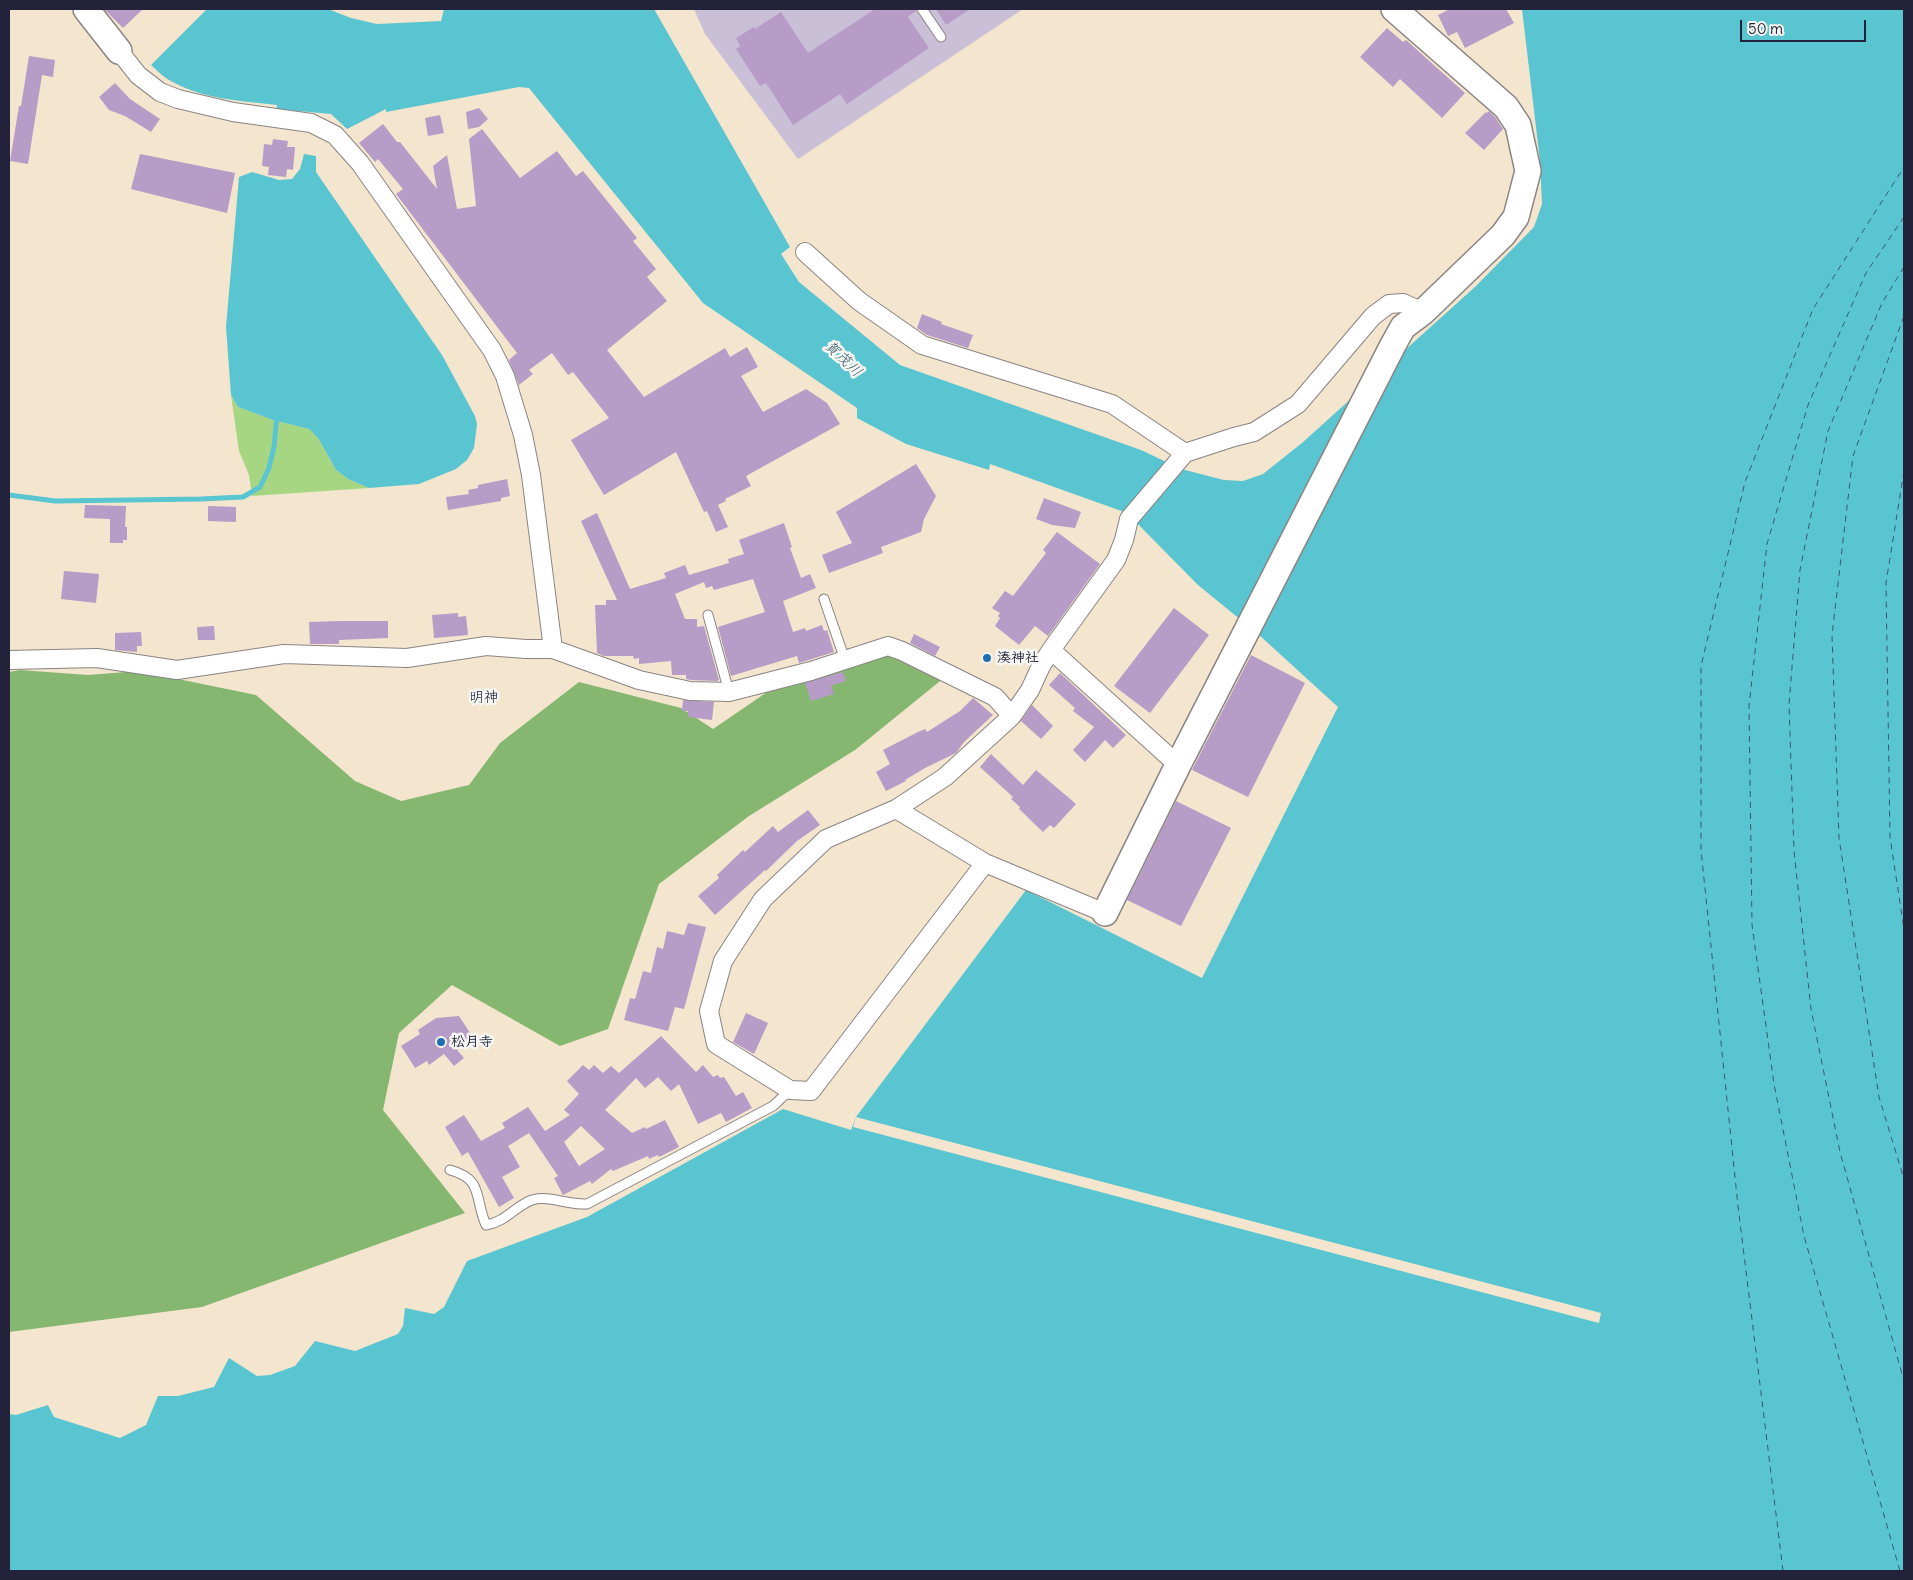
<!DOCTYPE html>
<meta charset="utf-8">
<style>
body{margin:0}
#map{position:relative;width:1913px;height:1580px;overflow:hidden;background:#f3e5ce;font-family:Delius,sans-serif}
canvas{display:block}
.frame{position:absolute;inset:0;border:10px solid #22223b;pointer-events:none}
.scale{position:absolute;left:1740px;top:20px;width:126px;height:22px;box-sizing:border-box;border:2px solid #22223b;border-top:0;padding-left:6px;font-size:15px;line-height:18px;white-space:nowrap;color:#22223b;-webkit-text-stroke:4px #f6f6f2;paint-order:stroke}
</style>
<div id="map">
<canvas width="1913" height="1580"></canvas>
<div class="frame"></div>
<div class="scale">50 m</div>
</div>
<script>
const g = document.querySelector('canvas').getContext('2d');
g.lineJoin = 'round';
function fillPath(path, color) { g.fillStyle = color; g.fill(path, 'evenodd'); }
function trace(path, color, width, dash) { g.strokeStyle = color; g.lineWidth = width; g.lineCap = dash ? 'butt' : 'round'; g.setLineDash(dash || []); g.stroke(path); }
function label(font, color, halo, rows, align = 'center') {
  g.font = font + ' Delius,"Klee One",sans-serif'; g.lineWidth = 5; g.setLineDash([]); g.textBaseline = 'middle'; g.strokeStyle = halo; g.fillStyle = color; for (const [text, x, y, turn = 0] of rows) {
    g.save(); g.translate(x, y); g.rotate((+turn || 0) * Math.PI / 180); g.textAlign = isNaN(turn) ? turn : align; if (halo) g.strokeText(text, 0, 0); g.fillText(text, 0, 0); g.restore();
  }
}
fillPath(new Path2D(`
 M694,9H1023L798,159L705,34Z`), '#c9bfd7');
fillPath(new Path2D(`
 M231,395L238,407L273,420L309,429L318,438L336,470L348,479L369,488L252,496L249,475L239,451Z`), '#a7d683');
fillPath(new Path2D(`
 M886,651L950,673L855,750L749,816L659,884L608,1029L560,1046L452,985L399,1033L383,1110L465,1213L202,1307L9,1332V672L20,670L88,675L139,671L256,695L355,781L401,801L469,785L500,743L579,682L681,708L713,729L773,688Z`), '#85b771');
fillPath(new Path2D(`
 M207,9H328L351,18L377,24L441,21L444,9H654L790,247L781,254L799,282L900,365L1141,450L1181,469L1224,480L1243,481L1263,474L1302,443L1476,286L1534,227L1542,204L1540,161L1522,9H1904V1571H9V1414L16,1415L48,1405L54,1417L120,1438L146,1425L158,1396H178L214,1387L229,1358L257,1376L270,1375L295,1366L315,1341L355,1351L398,1334L403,1326L405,1308L434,1314L444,1307L467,1261L587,1217L783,1109L851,1130L856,1117L1026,890L1202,978L1338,707L1258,634L1198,585L1127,513L990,464L989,470L906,444L857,418V408L703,303L529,88L519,87L386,112V109L347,129L331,114L277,109V105C241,101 201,99 169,80C162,76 157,70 151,65Z
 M304,154L316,156V172L442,355L475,416L477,424L474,448L467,460L456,469L419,484L369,488L348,479L336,470L318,438L309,429L273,420L238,407L231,395L226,327L239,177L252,172L279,180L292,179L300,169Z`), '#59c5d0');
fillPath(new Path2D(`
 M856,1117L1601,1313L1599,1323L853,1127Z`), '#f3e5ce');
trace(new Path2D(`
 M9,495L55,501L201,499L243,497L260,487L269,468L274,447L277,414`), '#59c5d0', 5);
trace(new Path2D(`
 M1904,267L1882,303L1828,431L1800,570L1789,704L1794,851L1811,1009L1840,1152L1904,1381
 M1904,316L1853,456L1832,635L1839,838L1879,1097L1904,1179
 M1904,471L1886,583L1890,837L1904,929
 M1783,1571L1738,1206L1701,850V666L1745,482L1813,309L1904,167
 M1900,1571L1804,1236L1774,1084L1752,925L1749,706L1767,544L1808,405L1866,273L1904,217`), '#355b6f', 1, [6, 5]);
fillPath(new Path2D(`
 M104,9H143L123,28Z
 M875,9H916V11L908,17L929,48L847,104L840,94L793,125L766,83L760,86L736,49L740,46L736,38L754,27L755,29L781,12L808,53Z
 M936,9H970L946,25Z
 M1450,9H1506L1514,23L1465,48L1457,32L1448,36L1438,15Z
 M1387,28L1403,42L1406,40L1465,93L1442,118L1400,79L1393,87L1360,57Z
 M29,56L55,60L53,77L42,75L28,164L10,161L19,106H21Z
 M115,83L130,99L160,119L151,132L125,116L109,110L99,97Z
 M479,108L488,119L479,127L468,129L466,112Z
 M1489,111L1495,117L1503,129L1484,150L1465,133L1486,112L1487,113Z
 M440,115L444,133L428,136L425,118Z
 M383,124L397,142H400L437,189L433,166L447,155L457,209L476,206L469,139L482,129L520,178L557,151L576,176L583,171L637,238L633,241L656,269L647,277L667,301L607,350L644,397L725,348L730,357L747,347L758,367L741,376L763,412L806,389L827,403L840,424L746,476L751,486L725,499L726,501L718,505L728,527L716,532L707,511L704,512L676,452L604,495L571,440L609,418L573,372L568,375L552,353L529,370L533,374L519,385L509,360L517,353L396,194L403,189L378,159L375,162L359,143Z
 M273,139L288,141L287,147H295L293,170L287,169L286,177L268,175L269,167L262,166L264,144L272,145Z
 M140,154L235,173L227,213L131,189Z
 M922,314L942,322L941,324L973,335L968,348L927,335L917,328Z
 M916,464L936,496L924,519L921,532L881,547L883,553L829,573L822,555L852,543L836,512Z
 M507,479L510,496L501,498V501L448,510L446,497L469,494L468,490L478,488V485Z
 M1044,498L1081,512L1075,528L1052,525L1036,519Z
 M85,505L126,506L125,527H127V540H123V543H110V519L84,518Z
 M208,506L236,507V522L208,521Z
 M597,513L630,589L666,578L664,573L685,565L689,575L729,563L728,559L744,554L739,540L784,523L792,547L790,548L801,578L810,574L816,588L783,601L793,632L805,628L806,631L822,625L824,631L827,630L834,652L799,663L797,656L731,676L718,627L765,612L753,579L714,590L712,586L706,588L704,582L675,594L685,619H697V627L704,626L719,680L717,681L691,680L686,679V675H672L671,661L639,664V658L634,659L633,656H604L597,653L595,605H606V600H617L581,521Z
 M1057,532L1100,564L1048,636L1035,626L1019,645L995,626L1000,618L998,616L1000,613L992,608L1005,591L1013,596L1046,553L1043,550Z
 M64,571L99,574L96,603L61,599Z
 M1174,608L1209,635L1150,713L1114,686Z
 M458,613V617L466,616L468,635L434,638L432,615Z
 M338,621H388V638L339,640V644H310L309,622Z
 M214,626L215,640H198L197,627Z
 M141,632L142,646H137V652L115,650V633Z
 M914,634L940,647L935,656L910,643Z
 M1251,655L1305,683L1248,797L1192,770Z
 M843,672L846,681L831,686L834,694L811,701L805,683Z
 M1060,673L1126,735L1113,748L1105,740L1085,762L1073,750L1094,727L1073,711L1075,708L1049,685Z
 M973,698L993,715L964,742L956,753L925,768L905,780L906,781L886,791L876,772L890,764L883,750L916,733L925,729L927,732L960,711Z
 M683,700L714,702L712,720L688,717V711H682Z
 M1032,705L1053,726L1041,739L1021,721Z
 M991,754L1023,785L1036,770L1076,804L1054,828L1050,825L1043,832L1019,809L1020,807L1011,799L1013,797L980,767Z
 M1176,801L1231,828L1181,926L1127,900Z
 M808,810L820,825L797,841L766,871L765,870L715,915L698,896L719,878L717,875L743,850L745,852L773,826L778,832Z
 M688,923L706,927L684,1009L675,1007L668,1031L624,1020L630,998L635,999L643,971L651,973L657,947L663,949L667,931L684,935Z
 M746,1013L768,1023L754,1054L733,1042Z
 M459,1016L474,1039L457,1050L464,1058L454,1066L444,1054L429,1065L427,1061L415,1068L401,1046L420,1034L418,1030L436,1018Z
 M661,1036L696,1072L703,1065L713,1077L718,1075L720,1078L724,1077L736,1096L743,1092L752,1108L726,1122L721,1113L698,1124L679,1084L671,1091L658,1077L645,1088L636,1078L605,1110L632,1133L645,1127L646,1129L665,1120L679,1147L659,1157L658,1155L649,1159L648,1156L613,1171L611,1169L592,1184L590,1181L563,1195L554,1178L558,1176L529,1133L508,1146L520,1167L502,1177L514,1198L499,1207L468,1152L462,1156L445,1127L464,1115L481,1141L505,1128L502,1123L528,1107L545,1131L570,1115L564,1110L579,1094L567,1081L583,1065L589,1070L594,1065L603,1073L611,1066L619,1073ZM581,1126L605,1149L579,1166L564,1142Z`), '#b69cc7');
const lane = new Path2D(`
 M922,9L941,37
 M824,599L845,660
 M708,615L729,692
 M450,1170C484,1179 474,1198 486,1225C506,1222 515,1206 532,1200C548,1195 568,1205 587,1204L773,1106L790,1090`);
const street = new Path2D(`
 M119,51L138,75L160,92L178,99L233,112L311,123L335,135L360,163L492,350L505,376L523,435L531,475L553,649
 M805,252L859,301L922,345L1112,404L1185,453
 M1051,650L1178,765
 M9,660L97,658L177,670L284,654L407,658L486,646L526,649H553L639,680L690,691L729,692L811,671L888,646L902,651L995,697L1012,716
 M896,809L985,863L1105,913
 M985,863L811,1091L790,1090L716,1044L709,1011L723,961L763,899L826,839L896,809L945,777L1012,716L1030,690L1041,666L1051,650L1116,560L1124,540L1129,519L1185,453L1234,437L1254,432L1298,404L1373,316L1389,304L1403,303L1423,312`);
const secondary = new Path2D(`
 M86,9L119,51
 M1105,913L1178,765L1393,345L1403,327L1423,312L1503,235L1516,217L1528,171L1518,125L1506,107L1394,9`);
trace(lane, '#8a8484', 11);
trace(street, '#8a8484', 20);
trace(secondary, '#8a8484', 28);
trace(lane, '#fff', 9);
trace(street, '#fff', 18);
trace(secondary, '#fff', 25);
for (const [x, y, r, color] of [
 [987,658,5,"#1f6fb2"],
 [441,1042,5,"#1f6fb2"]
]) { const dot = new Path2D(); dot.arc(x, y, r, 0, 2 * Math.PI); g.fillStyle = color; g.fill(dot); trace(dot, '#f6f6f2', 2); }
label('bold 14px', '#22223b', '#f6f6f2', [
 ["湊神社",997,658],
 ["松月寺",451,1042]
], 'left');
label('italic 15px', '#355b6f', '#f6f6f2', [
 ["賀茂川",843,359,44]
]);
label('15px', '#22223b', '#f6f6f2', [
 ["明神",484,698]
]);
</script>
